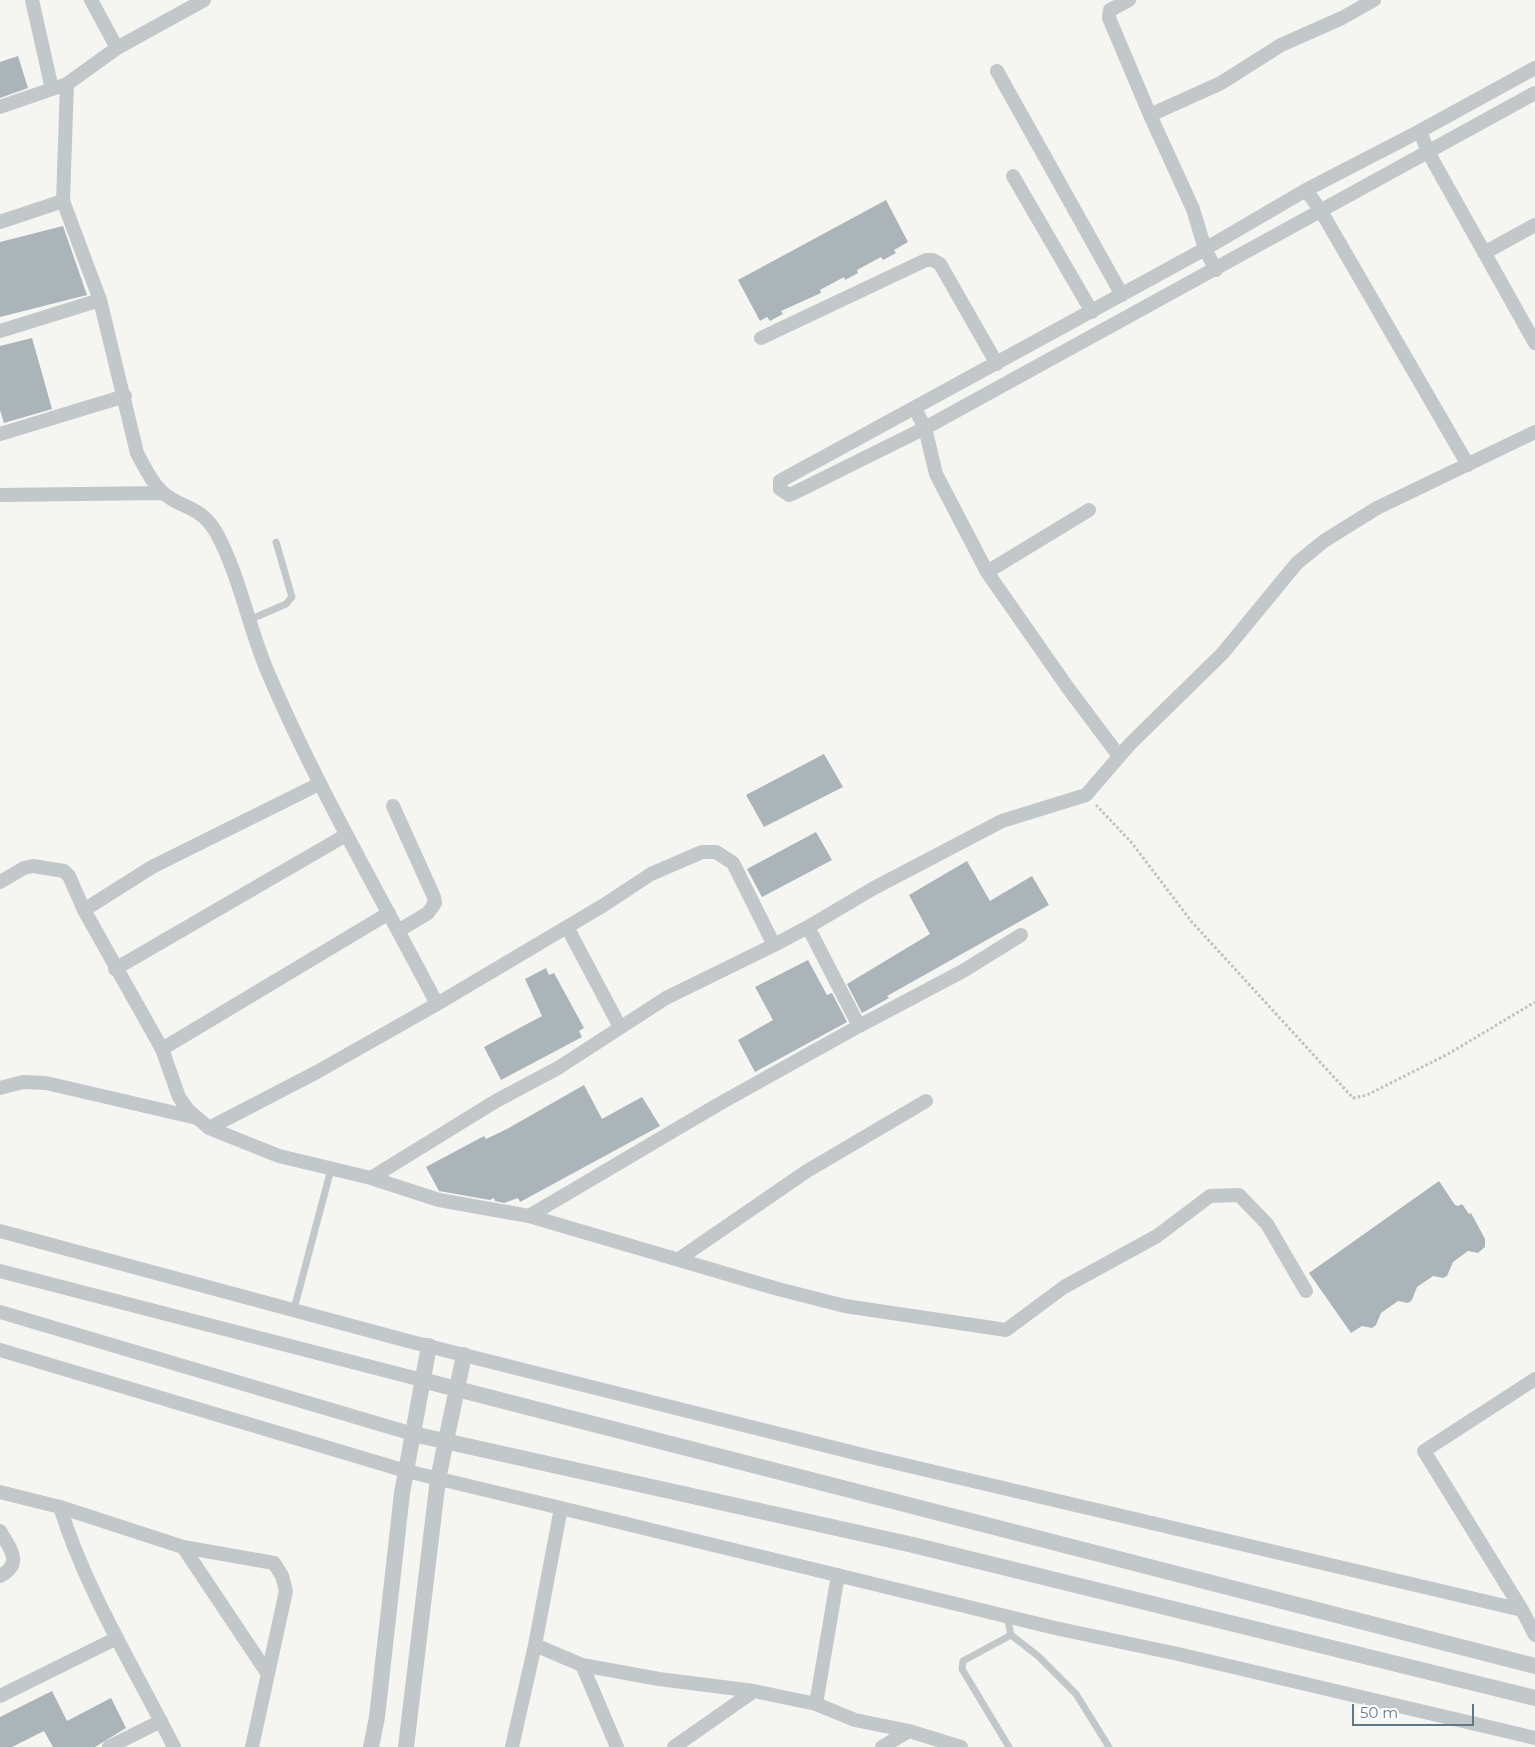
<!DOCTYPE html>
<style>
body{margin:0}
#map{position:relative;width:1535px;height:1747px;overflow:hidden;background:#f5f5f1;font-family:Montserrat,sans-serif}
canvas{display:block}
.scale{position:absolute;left:1352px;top:1704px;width:122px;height:22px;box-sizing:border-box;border:2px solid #627784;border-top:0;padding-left:6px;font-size:15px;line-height:18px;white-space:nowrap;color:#627784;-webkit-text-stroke:4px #fff;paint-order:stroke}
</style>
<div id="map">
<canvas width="1535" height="1747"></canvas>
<div class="scale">50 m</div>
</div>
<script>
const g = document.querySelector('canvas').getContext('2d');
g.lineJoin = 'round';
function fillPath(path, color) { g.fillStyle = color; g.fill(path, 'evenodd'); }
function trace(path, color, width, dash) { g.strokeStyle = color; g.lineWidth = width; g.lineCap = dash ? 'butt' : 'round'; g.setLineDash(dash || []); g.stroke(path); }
fillPath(new Path2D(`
 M18,56L28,88L0,98V62Z
 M886,200L908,242L894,250L896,253L883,260L881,257L857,270L858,273L845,280L844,277L820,290L821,293L781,311L783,314L770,321L767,317L760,321L738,280Z
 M63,226L87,295L0,317V242Z
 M32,338L52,409L4,423L0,410V346Z
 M824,754L843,787L764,827L746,795Z
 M816,832L832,860L762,897L747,869Z
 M967,861L990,901L1032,876L1049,905L887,996L889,998L862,1013L847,984L930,934L909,895Z
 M808,960L827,995L832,993L847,1022L755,1072L738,1040L773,1020L755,987Z
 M546,968L549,975L554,973L584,1028L579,1031L582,1037L501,1080L484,1047L542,1016L525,979Z
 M584,1085L602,1119L642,1097L660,1126L520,1202L518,1198L504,1203L495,1201L494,1198L490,1200L439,1191L426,1167L484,1136L486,1139L507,1129Z
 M1439,1181L1455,1205L1458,1206L1462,1204L1469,1214L1471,1213L1485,1239V1247L1478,1253L1468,1251L1453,1262L1447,1276L1443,1278L1433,1276L1417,1287L1412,1300L1408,1303L1398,1301L1381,1313L1376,1325L1372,1328L1362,1326L1351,1333L1309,1273Z
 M52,1691L67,1721L111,1698L126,1728L95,1747H53L44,1731L12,1747H0V1717Z`), '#abb4b9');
trace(new Path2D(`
 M1096,805L1132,843L1191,921L1353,1098L1367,1095L1448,1054L1535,1002`), '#bec0c2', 3, [2.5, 2.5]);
trace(new Path2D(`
 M249,620L286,604L292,597L276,542
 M294,1309L331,1169
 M1007,1617L1011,1635L1038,1656L1076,1694L1109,1747
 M1009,1747L962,1669L963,1661L1011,1635`), '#c2c7c9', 7);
trace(new Path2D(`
 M32,0L52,89
 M1129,0L1110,10L1109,18L1150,115L1193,209L1205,249L1216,270
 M117,48L204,0
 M1535,68L1420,131L1306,190L1205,249L780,481V489L789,495L794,493L925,428L1535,93
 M997,71L1122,295
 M67,84L117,48L91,0
 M0,107L67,84L63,201L100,300L137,453C144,466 150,480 161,491C179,509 201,504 217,534C239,575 248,624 266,668C315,784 379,893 437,1004
 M1150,115L1221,83L1281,45L1342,18L1374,0
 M1420,131L1428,152L1535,343
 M1013,176L1092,312
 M1306,190L1321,211L1468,465
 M0,222L63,201
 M1484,253L1535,225
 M0,331L100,300
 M761,338L926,260H933L940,264L997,364
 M915,409L925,428L936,474L987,572L1068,688L1119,756
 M0,434L125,396
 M0,495L162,493
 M987,572L1089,510
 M393,806L434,897L435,903L428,913L398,931
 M0,882L24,868L33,866L64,871L69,876L84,910
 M567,927L620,1027
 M808,927L874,888L1002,821L1086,795L1130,744L1222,654L1297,563L1324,541L1377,508L1535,432
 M115,969L346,835
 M859,1026L963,971L1021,935
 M162,1049L389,913
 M0,1088L23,1082L46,1083L197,1118
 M209,1128L188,1110L179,1097L162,1049L84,910L152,867L319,784
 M371,1178L496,1101L558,1068L666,998L774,945
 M529,1216L719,1104L859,1026L808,927L774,945L733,863L716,852H702L651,874L604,905L437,1004L317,1072L209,1128L279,1156L371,1178L439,1200L529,1216L778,1289L845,1306L1006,1330L1064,1287L1157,1236L1210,1196L1239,1195L1267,1224L1306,1291
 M0,1231L408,1341L871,1457L1522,1610
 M679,1259L807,1171L926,1101
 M0,1271L422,1380
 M0,1312L413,1434
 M0,1350L406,1471L561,1508
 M1535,1379L1424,1451L1522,1610L1535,1635
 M0,1492L60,1507L183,1547L274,1563L282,1576L286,1591L252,1747
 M60,1507C86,1591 135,1669 174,1747
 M0,1531C10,1549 24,1563 0,1576
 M183,1547L268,1674
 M582,1665L535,1645L561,1508L1055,1628L1178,1654L1535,1738
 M0,1696L117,1638
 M816,1704L838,1575
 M109,1747L161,1721
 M512,1747L535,1645
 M617,1747L582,1665L659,1679L754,1691L816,1704L855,1720L909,1731L961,1747
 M674,1747L754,1691
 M882,1747L909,1731`), '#c2c7c9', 14);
trace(new Path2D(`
 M422,1380L1535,1666
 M413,1434L913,1545L1535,1698
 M371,1747L377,1717L402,1493L429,1346
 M406,1747L438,1479L464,1355`), '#c2c7c9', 16);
</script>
